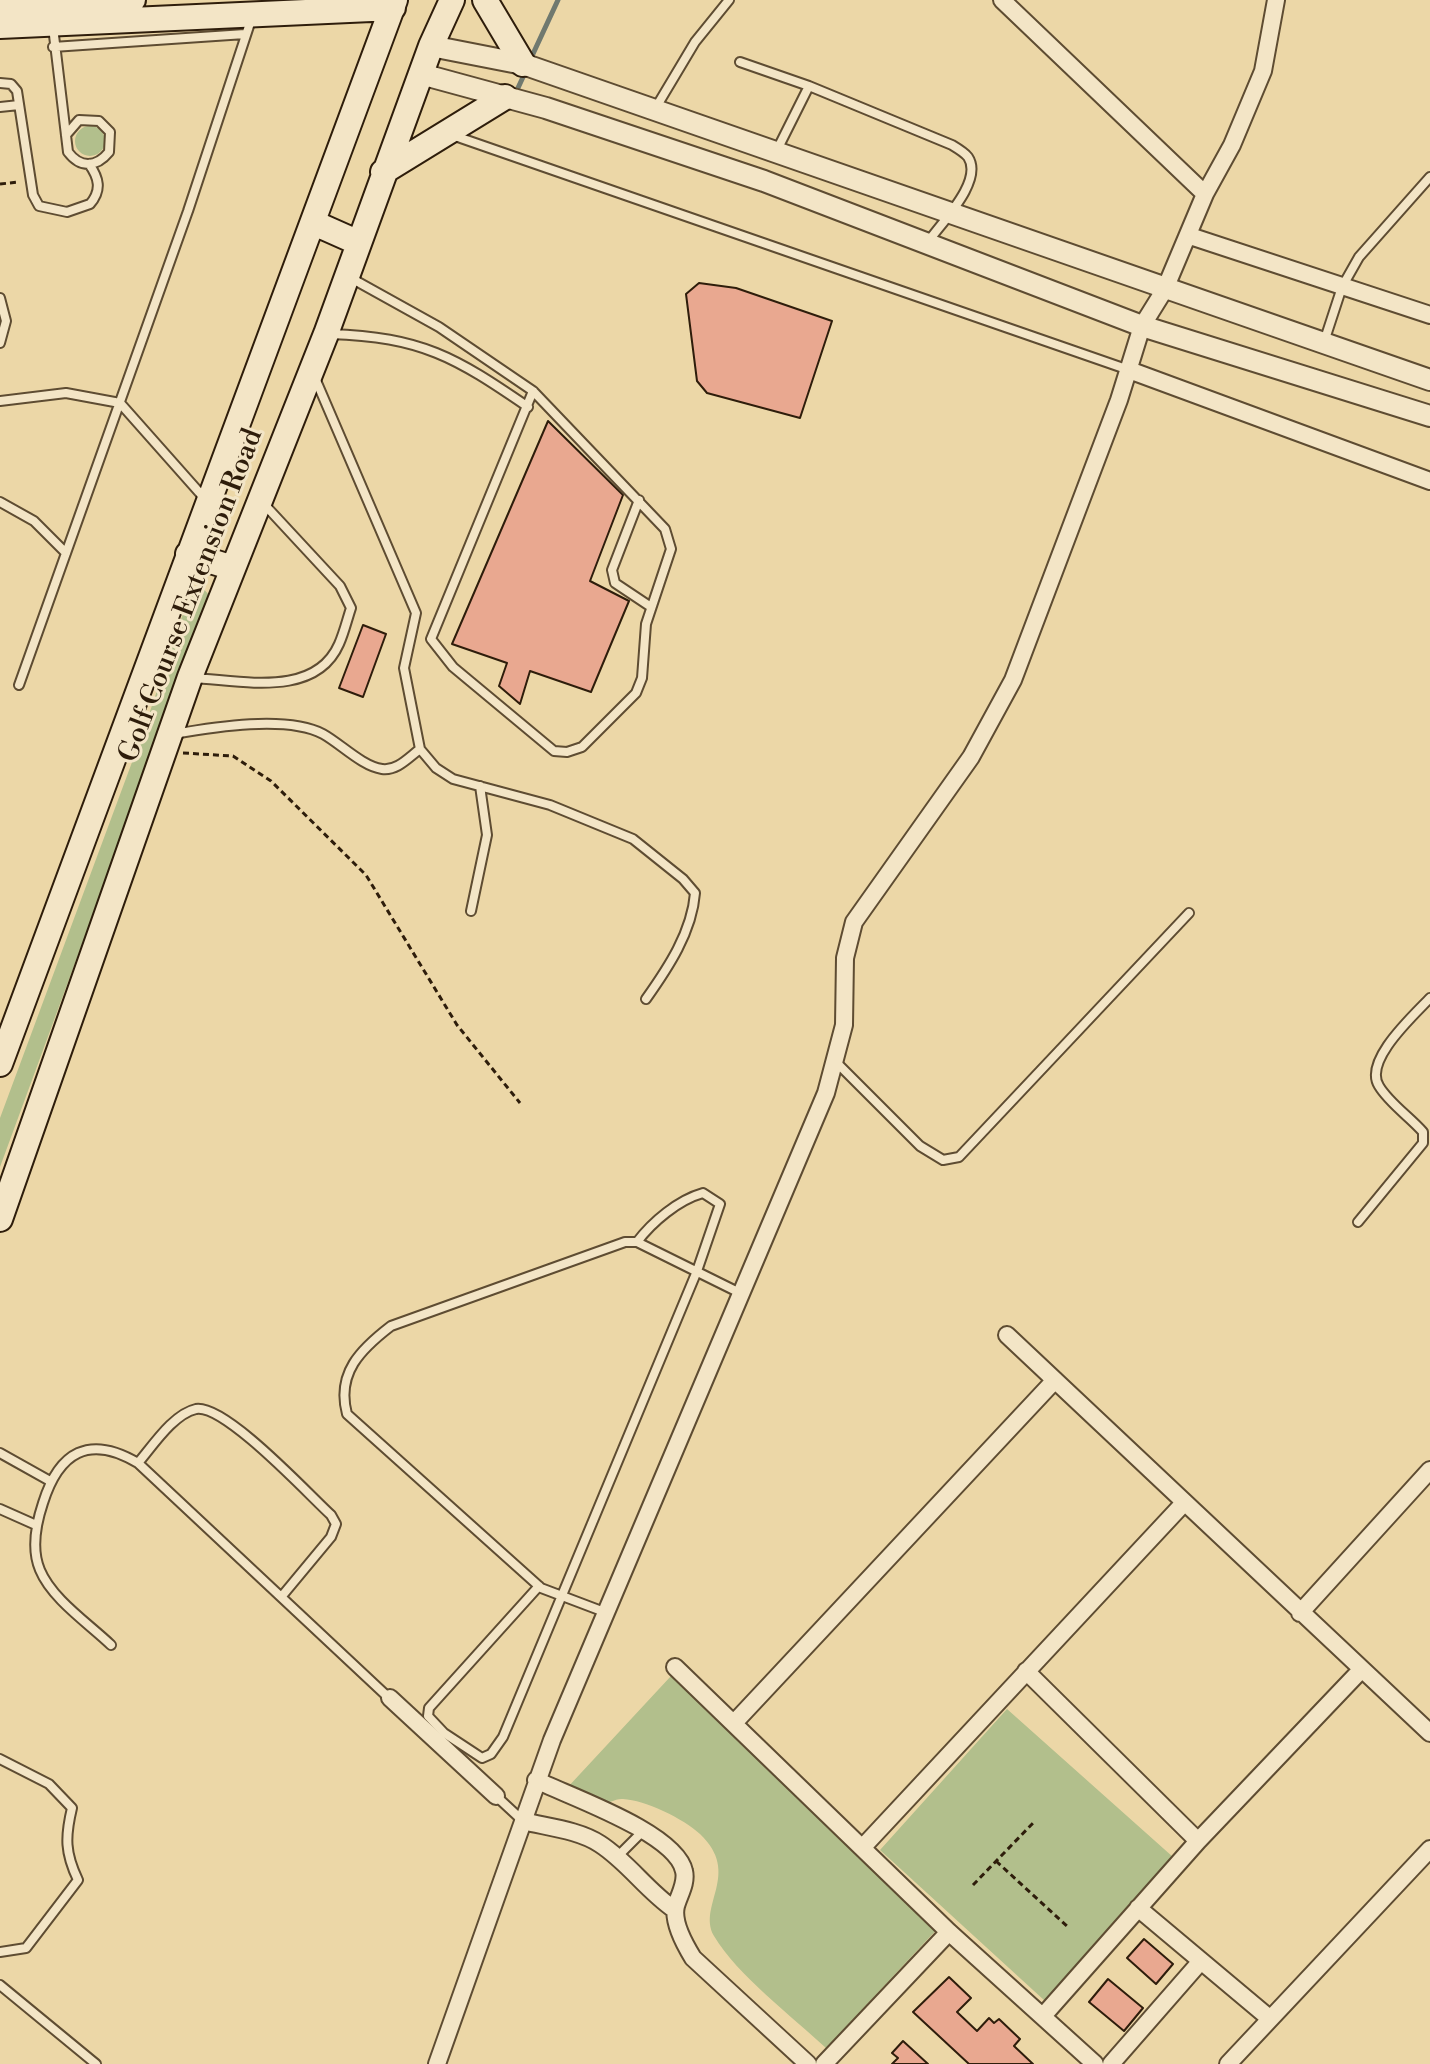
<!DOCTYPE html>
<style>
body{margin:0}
canvas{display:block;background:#ecd7a7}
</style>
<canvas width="1430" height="2064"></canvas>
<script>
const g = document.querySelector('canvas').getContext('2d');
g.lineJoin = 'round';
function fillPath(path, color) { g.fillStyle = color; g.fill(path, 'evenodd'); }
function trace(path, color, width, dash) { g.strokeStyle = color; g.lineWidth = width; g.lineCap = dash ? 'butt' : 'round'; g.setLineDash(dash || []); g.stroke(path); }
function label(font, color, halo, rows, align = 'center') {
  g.font = font + ' "Libre Bodoni",serif'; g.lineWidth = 6; g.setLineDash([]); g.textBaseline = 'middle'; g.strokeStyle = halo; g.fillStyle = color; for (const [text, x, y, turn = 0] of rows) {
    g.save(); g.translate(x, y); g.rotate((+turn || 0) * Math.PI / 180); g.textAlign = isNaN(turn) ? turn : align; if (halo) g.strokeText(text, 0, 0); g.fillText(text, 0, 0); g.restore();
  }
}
fillPath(new Path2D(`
 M75 141a15 15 0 1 1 30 0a15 15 0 1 1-30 0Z
 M199,584L210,596L0,1167V1118L141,738L189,596Z
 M671,1676L941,1925L826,2048C792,2016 738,1976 714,1936C697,1905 742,1874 700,1834C684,1819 645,1800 623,1799C615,1798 607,1805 600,1804C590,1804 575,1792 567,1788Z
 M1007,1709L1173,1857L1045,2001L880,1850Z`), '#b2bf8c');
trace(new Path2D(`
 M532,56L558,0
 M517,90L524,75`), '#70796f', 5);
const building = new Path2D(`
 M699,283L736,288L832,321L800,418L707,393L697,381L686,294Z
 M548,421L623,495L590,581L629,601L591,692L530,671L520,704L499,686L507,663L452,644Z
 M363,625L386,634L363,697L339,688Z
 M1144,1939L1173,1964L1156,1984L1127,1958Z
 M949,1977L971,1998L957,2012L977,2031L989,2018L994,2023L999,2019L1020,2039L1014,2046L1033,2064H969L913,2012Z
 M1108,1979L1143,2008L1124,2031L1089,2002Z
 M903,2041L928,2064H892L898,2058L892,2053Z`);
fillPath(building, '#e9a890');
trace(building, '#2e1d0b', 2);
const service = new Path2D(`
 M53,27L68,152C80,168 96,168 109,152L110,132L99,121L79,120L66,135
 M53,47L245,34
 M740,62L809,86L952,145C957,148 965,153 968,157C984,181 941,223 928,242
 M0,83L11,84L17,91L33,195L39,206L67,212L90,204C102,190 99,178 89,164
 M0,107L19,105
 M655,109L695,42L729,0
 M452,135L1129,370
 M777,150L809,86
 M349,277L439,327L533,391L665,529L671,549L646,624L642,678L636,693L582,747L567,752L554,751L453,667L431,639L533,391
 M0,298L6,321L0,343
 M330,334C422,337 455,357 528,407
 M1324,342L1342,287L1359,257L1430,177
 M315,378L416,613L404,668L420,749L436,768L453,779L550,805L633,839L683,879L695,893C692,932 668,968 646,999
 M0,401L66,393L120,403L206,500
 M639,500L612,570L615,583L651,607
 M0,502L34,521L66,553
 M192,678C240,680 315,699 339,644C344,633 347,620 351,608L340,586L263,503
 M19,685L188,211L252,17
 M174,734C214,727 287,715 323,734C341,744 362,766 382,769C397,771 408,758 420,749
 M471,911L487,835L480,786
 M837,1063L920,1146L943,1160L959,1157L1189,913
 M1358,1222L1423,1143V1132C1410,1117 1389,1103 1379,1086C1363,1061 1413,1016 1430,998
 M0,1453L50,1481
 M138,1463C152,1447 173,1414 196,1409C225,1404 308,1494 331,1515L336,1524L331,1537L282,1596
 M0,1509L36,1525
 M539,1586L429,1708L428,1716L444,1733L482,1758L491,1754L503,1737L697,1271L720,1204L703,1193C678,1200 652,1222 637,1242
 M607,1613L541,1588L347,1414C336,1373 361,1349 391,1326L625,1242H637L742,1294
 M111,1645C88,1623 52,1599 40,1570C31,1549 36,1524 43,1503C59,1452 89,1434 138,1463L389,1698
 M0,1759L49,1784L72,1808C65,1837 65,1853 78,1880L26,1948L0,1952
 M496,1796L523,1821
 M617,1857L645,1829
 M0,1985L96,2064`);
const minor = new Path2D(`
 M1002,0L1205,194
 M1190,236L1430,315
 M1129,370L1430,481
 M1007,1335L1430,1733
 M1300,1613L1430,1470
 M675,1667L949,1932L1095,2064
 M1026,1671L1198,1841
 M390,1698L496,1796
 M734,1723L1055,1380
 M536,1780C571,1797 676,1833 684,1871C687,1883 679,1895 676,1906C672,1922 685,1945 693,1958L808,2064
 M523,1821C547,1827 579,1830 600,1844C628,1862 647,1891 675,1910
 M862,1848L1183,1504
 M1138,1908L1268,2017
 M1043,2016L1198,1841L1361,1670
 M437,2064L552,1740L826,1093L844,1025L845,958L854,922L971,757L1013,680L1119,400L1142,326L1165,289L1205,194L1232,145L1263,71L1276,0
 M824,2064L949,1932
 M1111,2064L1201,1961
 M1228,2064L1430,1849`);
const tertiary = new Path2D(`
 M431,46L523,64L1430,380
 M421,74L546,108L764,181L1142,326L1430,416`);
const secondary = new Path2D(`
 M485,0L523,64
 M0,6L133,0
 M0,26L393,8
 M383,172L505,97
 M314,223L359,243
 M188,554L233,568
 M0,1064L395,0
 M0,1219L190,677L326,334L431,46L452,0`);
trace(service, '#5e4c32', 12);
trace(minor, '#5e4c32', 20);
trace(tertiary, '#5e4c32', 24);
trace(secondary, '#2e1d0b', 28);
trace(new Path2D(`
 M0,184L19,182
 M183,753L233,756L271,781L366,875L457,1025L520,1103
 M996,1861L1068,1927
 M973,1885L1035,1821`), '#2e1d0b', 3, [6, 4]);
trace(service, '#f3e5c6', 8);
trace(minor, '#f3e5c6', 16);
trace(tertiary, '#f3e5c6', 20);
trace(secondary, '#f3e5c6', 24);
label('28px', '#2e1d0b', '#f3e5c6', [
 ["Golf Course Extension Road",192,596,-69]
]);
</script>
